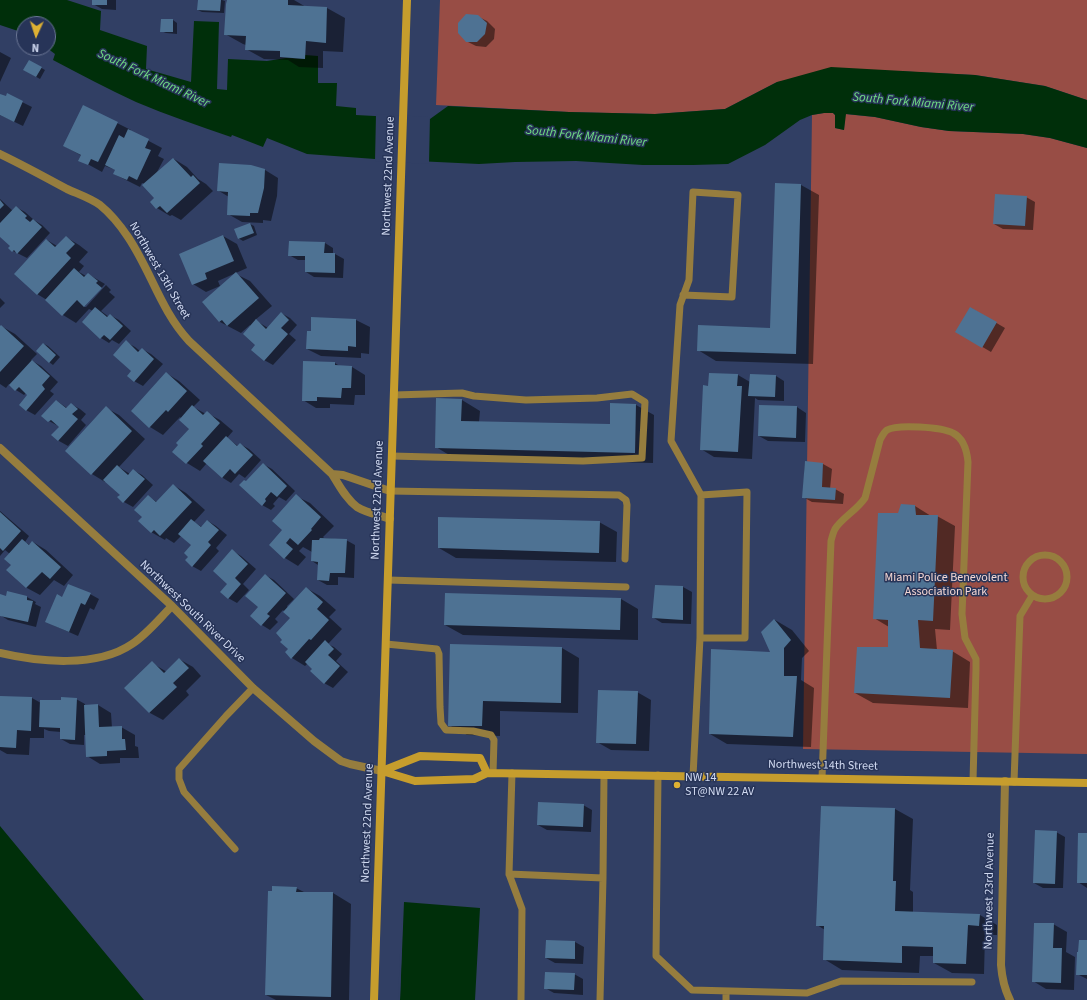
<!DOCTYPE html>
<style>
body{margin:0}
#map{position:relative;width:1087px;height:1000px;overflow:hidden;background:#313f64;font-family:"Source Sans 3",sans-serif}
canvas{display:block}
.north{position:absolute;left:16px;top:16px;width:40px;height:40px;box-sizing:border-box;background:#273458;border:1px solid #6b7695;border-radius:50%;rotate:183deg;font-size:11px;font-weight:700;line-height:16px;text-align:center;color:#d1daf1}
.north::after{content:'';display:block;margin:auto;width:14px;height:18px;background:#deb133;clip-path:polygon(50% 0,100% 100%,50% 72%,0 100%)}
</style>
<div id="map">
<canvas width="1087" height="1000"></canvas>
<div class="north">N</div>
</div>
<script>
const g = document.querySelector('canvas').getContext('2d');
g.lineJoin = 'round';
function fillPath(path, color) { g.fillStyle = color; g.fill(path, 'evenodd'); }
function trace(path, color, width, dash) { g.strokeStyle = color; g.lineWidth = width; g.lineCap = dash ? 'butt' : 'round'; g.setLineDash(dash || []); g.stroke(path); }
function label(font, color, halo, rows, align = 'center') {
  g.font = font + ' "Source Sans 3",sans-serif'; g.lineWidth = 3; g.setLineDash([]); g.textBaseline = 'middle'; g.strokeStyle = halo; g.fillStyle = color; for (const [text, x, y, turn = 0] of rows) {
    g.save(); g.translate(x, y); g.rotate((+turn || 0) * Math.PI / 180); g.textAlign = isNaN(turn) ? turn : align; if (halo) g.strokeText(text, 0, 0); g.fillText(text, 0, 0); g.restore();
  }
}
fillPath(new Path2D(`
 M440,0H1087V100L1045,86L975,75L896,71L777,82L725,109L655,114L569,112L436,105Z
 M824,113H833L835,115V128L844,130L845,114L875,117L921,127L949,131L1023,134L1050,138L1087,148V754L803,749L812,115Z`), '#984d45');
fillPath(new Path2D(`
 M0,0H67L101,11L100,30L147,46L146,69L191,82L194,21L219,22L217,89L227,90L228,59L267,61L286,58L305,59V55L318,56V83H337L336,106L356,108V115L430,119L448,106L569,112L655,114L725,109L777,82L831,67L975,75L1045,86L1087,100V148L1050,138L1023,134L949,131L921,127L875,117L846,114L844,130L835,128V115L833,113H824L812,115L800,120L765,145L728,164L693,165H643L576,161L515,162L479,164L375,159L307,154L267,138L263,147L232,135L231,137C199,126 167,115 136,102C108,89 80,74 53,60L55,54L47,48H48V24H24V33L0,25Z
 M0,826L144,1000H0Z
 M404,902L480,908L475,1000H400Z`), '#002f0a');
fillPath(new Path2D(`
 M376,114L429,117L430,116L429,164L375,161Z
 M402,908H403L400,1000H398Z`), '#313f64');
fillPath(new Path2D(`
 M93,0H116V10L102,9L93,4Z
 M199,0H222L225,1L224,13L202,12L198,10Z
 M228,0H294L306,7L327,8L345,18L343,52L323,51V68L299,67L288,60L264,59L246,49V45L243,44L225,34Z
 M477,16L487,21L495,29L494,39L486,47L476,46L466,41Z
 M173,20L177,23V34L166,33L161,31Z
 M0,52L11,58L0,82Z
 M29,61L45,70L40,79L24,70Z
 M0,95L6,98L8,95L32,107L23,126L0,115Z
 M117,123L131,130L130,131L162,148L158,156L164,159L156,174L174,159L187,167L198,179L206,184L213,191L181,220L172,215L170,216L157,208L151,202L155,198L145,184L142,183L140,187L114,174L116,170L105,166L102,172L80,160L82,156L64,146Z
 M265,170L278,178L277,196L271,221L263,220V223L242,222L228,214L229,197L219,191Z
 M801,185L819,195L813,364L716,361L698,350L771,329Z
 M1026,197L1035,202L1033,230L1003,229L994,224Z
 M0,199L13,211L16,207L25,212L34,220L42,225L50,233L27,258L13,251L11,246L0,236Z
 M250,224L254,226L257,235L243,241L238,238Z
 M223,236L237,244L247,268L218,281L220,286L206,292L193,284Z
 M66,237L79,245L88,252L79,262L84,266L79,272L86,276L88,274L105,284L84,307H86L106,285L111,290L109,292L115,297L101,311L109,317L110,315L119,320L131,331L119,344L112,340L109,343L101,338L93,311L89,309L76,323L63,315L46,300H47L37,294L47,240L57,246Z
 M325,243L333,248V254H335L344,259L343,278L314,277L306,272V260H298L289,255Z
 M236,274L250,281L272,306L255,320L268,328L281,313L290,318L297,325L289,334L296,340L273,365L264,360L257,345L250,325L241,333L220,322L203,303Z
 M0,298L5,303L0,308Z
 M971,308L1005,328L991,352L957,332Z
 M312,318L356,320L370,327L369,354L361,353V358L321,356L307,349L312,332Z
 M1,326L15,334L37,354L31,360L41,366L58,382L50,391L54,394L35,415L26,410L29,395L26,393L24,395L16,390L9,384L6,388L0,384V328Z
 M126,342L135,347L140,351L142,349L151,354L163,364L143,386L134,381Z
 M44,344L48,346L60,357L53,365L49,362Z
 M304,362L335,363L341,367H352L365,375V395H355L354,405L330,404V408H316L303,400Z
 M166,373L179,381L200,400L193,407L206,414L207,413L220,420L233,431L227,438L238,446L240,444L249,449L261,460L245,478L239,474L231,483L223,478L207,463L200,471L187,463L174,452L190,428L181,418L180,417L163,435L150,427L132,411Z
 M738,375L750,382L776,376L784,381V401L758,400L755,398L752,459L714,457L701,449Z
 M462,400L480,411L479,422L611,425V404L636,405L654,415L653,463L454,458L436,447Z
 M57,401L67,408L71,404L80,409L86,414L81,420L86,425L68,446L59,441L53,435L60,427L49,421Z
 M797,407L806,413L805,442L768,441L759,436Z
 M106,408L119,415L145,439L119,467L130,474L133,470L142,475L153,485L133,507L124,502L121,495L106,481L105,482L92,474Z
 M805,462L823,464L832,469L830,489H835L844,494L843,504L812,502L803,497Z
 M263,464L272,469L295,491L286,501L279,497L273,504L275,506L271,510L262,505L246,482Z
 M173,485L186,493L205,510L194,522L202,527L208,521L216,526L227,535L216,548L219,551L201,571L192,566L189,557L192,545L181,536L174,543L166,538L165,540L151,532L143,517L148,496L157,502Z
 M296,496L310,503L334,526L323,537L324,538L346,540L355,545L354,578L338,577V585H327L318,580V565L312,561V552L303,547L299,551L306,557L298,566L285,558L284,530Z
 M915,506L931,516H937L955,526L950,630L935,629L937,650L952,651L970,662L968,708L873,703L855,693L889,648V627L874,618L899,514Z
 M0,511L29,536L25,542L30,545L33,542L46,550L73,575L64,586L54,580L40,595L27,588L8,570L12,565L10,554L5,550L0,556Z
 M599,522L617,532L616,562L456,558L439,548Z
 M233,551L241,556L256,569L243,584L249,590L237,603L228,598Z
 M265,575L274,580L294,599L287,606L288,608L306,588L320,596L336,610L329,617L342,629L328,644L334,647L342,654L336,661L348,672L333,688L324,683L314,669L308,663L305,666L292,658L289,649L283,640L291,618L283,610L275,619L278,622L270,630L262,625L259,607Z
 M683,587L692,592L691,624L662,623L654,618Z
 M8,592L27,597L36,602L35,604L41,607L36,627L8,620L0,615V595L7,597Z
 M90,594L99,599L94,610L90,608L78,636L55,626L46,621L63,598Z
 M621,599L638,609V640L463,635L445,625Z
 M775,620L792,630L809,651L802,658L801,680L814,688L811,747L727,744L710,734L772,653Z
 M451,645L562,648L579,658L578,713L500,711V736L467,735L449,725Z
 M179,659L193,667L201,676L186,691L189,695L163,720L150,713L126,688L152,663L167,672Z
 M637,692L651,700L649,751L611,750L597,742Z
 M0,697L32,698L41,703L76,699L85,704V706L98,705L111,713L112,728L121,727L135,735V746L138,747L139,758H120V763L100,764L87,756L86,735H84V745L70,744L61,739V732L49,731L44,729V738H30L29,755L7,754L0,750Z
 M583,805L592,810L591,832L547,830L538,825Z
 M822,807L895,809L913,819L910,890L913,892V912L980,915L997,925V935H985L984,974L952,973L934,963V956H920L919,973L842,970L824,959L825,930L817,925Z
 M1056,832L1065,837L1063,888H1043L1034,883Z
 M1087,834V888L1078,882Z
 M296,888L306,893H333L351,904L349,1000H276L266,995Z
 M1053,924L1067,932L1066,952L1075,957L1074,990L1046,989L1033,981Z
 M547,941L575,942L584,947L583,964L555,963L546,958Z
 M1087,941V979L1077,974Z
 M574,974L583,979V995L554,993L545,988Z`), '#0007');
fillPath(new Path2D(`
 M92,0H107V5H92Z
 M198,0H221L220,11L197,10Z
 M227,0H288V5L327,7L326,43L306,41L305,59L280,57V51L245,50L246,36L224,35L226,4Z
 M466,14L478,15L487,23L485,34L477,42H466L458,33V23Z
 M161,19H173V32H160Z
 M29,60L42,67L36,77L23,70Z
 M7,93L23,101L14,122L0,115V94L6,96Z
 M83,105L118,122L98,162L91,159L88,165L78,161L81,155L63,146Z
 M128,129L149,139L145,148L151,150L137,180L129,176L127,180L113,174L115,170L105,165L119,135L124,138Z
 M173,158L191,177L193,175L200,183L167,213L160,206L156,209L150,202L154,198L142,185Z
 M219,163L251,165L265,169L264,188L258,213H250V216L227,215L228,192L217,191Z
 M775,183L801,184L796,354L697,351L698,325L770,328Z
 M995,194L1027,196L1025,226L993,224Z
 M0,200L4,205L0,209Z
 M16,206L27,216L25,218L30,222L33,219L42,227L17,254L14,250L12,252L8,248L10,246L0,237V223Z
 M250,223L254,233L238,239L234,229Z
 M223,235L234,261L205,273L207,279L192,285L179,254Z
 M66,236L75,244L66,253L71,258L37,295L14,274L46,239L55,247Z
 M289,241L325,242L324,253H335V273L305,272V256H288Z
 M74,268L84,277L88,273L98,281L96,283L102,288L84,307L77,300L62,316L45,300Z
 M236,272L259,298L227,326L222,320L219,322L202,302Z
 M95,307L107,317L110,314L123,326L110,340L104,335L100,339L82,322Z
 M970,307L997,322L982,348L955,332Z
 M281,312L289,320L281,328L288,334L264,361L251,350L255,345L243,334L256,319L266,329Z
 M311,317L356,319V347L348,346V351L306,349L307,331H311Z
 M1,325L24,346L0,372V326Z
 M126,340L138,352L142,348L154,359L134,382L127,376L131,371L113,355Z
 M43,343L56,355L49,363L36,351Z
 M32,360L50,376L42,385L45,389L26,411L19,405L27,395L19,387L15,391L9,385Z
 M303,361L335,362V365L352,366L351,388H342L341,398L317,397V401H302Z
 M166,372L187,391L168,412L166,410L149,428L131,411Z
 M709,373L738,374L737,386H742L738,452L700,450L703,385L708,386Z
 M750,374L776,375L775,397L748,396Z
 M436,398L462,399L461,421L610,424V403L636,404L635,453L435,448Z
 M56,400L66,408L71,403L78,409L72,414L78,419L58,441L51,435L59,427L51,420L48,422L41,416Z
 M192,405L203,415L207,411L220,423L201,444L203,446L186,464L172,452L178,445L176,443L189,429L179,420Z
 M759,405L797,406L796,438L758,436Z
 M106,406L132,431L91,475L65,451Z
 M226,436L237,446L240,443L253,455L235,474L230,469L222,478L203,461Z
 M805,461L823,463L822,487L836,488L835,500L802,498Z
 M263,463L287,486L277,497L271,492L265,499L266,501L262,506L239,485L244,480L246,481Z
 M117,465L128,475L133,469L145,479L123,503L117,497L120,495L103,480Z
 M173,484L192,502L160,536L154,530L151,533L138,521L142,517L134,510L148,495L156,502Z
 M296,494L321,517L311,529L312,530L298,545L290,538L286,543L293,549L284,559L269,545L282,530L272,521Z
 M901,504L915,505L916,515H938L933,621L918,620L920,648L953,650L950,698L854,693L857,647H888V620L873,619L878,513H898Z
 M0,512L21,531L3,551L0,548Z
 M438,517L600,521L599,553L438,548Z
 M191,519L201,527L207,520L219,530L208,542L211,545L192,567L185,560L188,557L184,553L191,545L178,534Z
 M320,538L347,539L345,573H330L329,581L317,580L318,562L311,561L312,540H319Z
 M22,539L29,545L32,541L61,567L50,579L42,572L26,588L6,570L11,565L4,559Z
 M232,549L248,564L235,578L241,584L228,599L220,592L227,584L213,571Z
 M265,574L286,593L267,614L270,616L261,626L250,616L258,607L245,596Z
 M68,584L91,593L85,605L81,603L69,632L45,622L57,594L62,597Z
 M655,585L683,586V620L652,618Z
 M306,587L323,602L317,609L329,620L311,640L309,639L291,659L285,652L288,649L280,642L282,640L276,633L290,618L283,612Z
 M7,591L27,596V600L33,601L28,622L0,616V594L6,596Z
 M445,593L621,598L620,630L444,625Z
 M774,619L791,640L784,648V676H797L793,737L709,734L711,649L770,652L761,632Z
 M325,640L334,649L328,655L340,666L324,684L310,671L312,669L305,662Z
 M450,644L562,647L561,703L483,701L482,726H448Z
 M179,658L189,668L173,683L177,687L149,713L124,688L152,661L164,673Z
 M598,690L638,691L636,744L596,743Z
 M0,696L32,697L31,731L17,730L16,748L0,747Z
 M61,697L77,698L75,740L60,739V728L39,727L40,700H61Z
 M98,704L99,727L122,726V739H125L126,750L107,751V756L86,757L84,705Z
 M538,802L584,804L583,827L537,825Z
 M821,806L895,808L893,881H896L895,911L980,914L979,926L968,925L966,964L933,963V947L902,946V963L823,960L824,926H816Z
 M1035,830L1057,831L1055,884L1033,883Z
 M1078,833H1087V883H1077Z
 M272,886L297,887L296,892H333L331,997L265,995L268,891H272Z
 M1034,923H1054L1053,948H1062L1061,983L1032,982Z
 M546,940L575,941V959L545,958Z
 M1079,940H1087V975H1076L1077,952H1078Z
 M545,972L575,973L574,990L544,989Z`), '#4e7293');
trace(new Path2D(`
 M683,295L732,297L738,195L693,192L689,280L680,305L671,441L701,495L700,638L693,776
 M392,456L583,461L642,458L645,402L632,394L597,398L526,400L474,396L462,393L394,395
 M390,491L619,495L626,500L627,505L625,559
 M1023 577a22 22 0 1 1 44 0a22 22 0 1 1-44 0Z
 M388,580L626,587
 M700,638H745L747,492L701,495
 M386,644L437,649L439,654L440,707L441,723L446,730L473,731L491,735L494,740L493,773
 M512,773L509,874L522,909L521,1000
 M658,775L656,956L692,990L807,993L841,981L972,982
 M822,778L831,541C832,537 833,533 835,529C842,518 857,510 865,498L880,440C882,436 884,432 887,430C897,424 942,427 953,433C963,438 967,451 968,462L962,614L965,638L976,659V669L973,781
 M1014,782L1020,616L1032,596
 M235,849L184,792L179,779V769L226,716L253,688
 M509,874L603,878L600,1000
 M603,878L604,775
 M726,1000V991`), '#967d3e', 7);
trace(new Path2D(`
 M0,154C23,165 45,177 67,189C78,194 90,198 100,205C111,214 120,225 128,237C151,271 161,311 189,341L332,474L343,475L390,491
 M0,448L172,606L253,688L314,741L341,761L350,764L382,771
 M332,474C339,485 346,499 357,507C367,513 379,515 390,519
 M0,653C38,662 97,668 132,644C147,634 159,619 172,606
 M1005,781L1001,965C1002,978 1004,988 1010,1000`), '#967d3e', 8);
trace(new Path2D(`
 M382,771L415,781L474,779L487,773L1087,783
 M382,771L420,756L480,758L487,773
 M374,1000L401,177L407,0`), '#c69d2d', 8);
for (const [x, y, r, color] of [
 [677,785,4,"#deb133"]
]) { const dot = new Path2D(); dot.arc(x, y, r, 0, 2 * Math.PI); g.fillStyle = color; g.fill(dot); trace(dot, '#273458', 1.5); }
label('12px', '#d1daf1', '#273458', [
 ["Northwest 22nd Avenue",389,176,-88],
 ["Northwest 13th Street",159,271,60],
 ["Northwest 22nd Avenue",378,500,-88],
 ["Northwest South River Drive",192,612,44],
 ["Northwest 14th Street",823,766,1],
 ["Northwest 22nd Avenue",368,823,-88],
 ["Northwest 23rd Avenue",990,891,-89]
]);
label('12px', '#f5d8d4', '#273458', [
 ["Miami Police Benevolent",946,578],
 ["Association Park",946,592]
]);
label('12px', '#d1daf1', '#273458', [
 ["NW 14",685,778],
 ["ST@NW 22 AV",685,792]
], 'left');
label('italic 13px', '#70de82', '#273458', [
 ["South Fork Miami River",153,79,25],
 ["South Fork Miami River",913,103,5],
 ["South Fork Miami River",586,137,6]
]);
</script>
